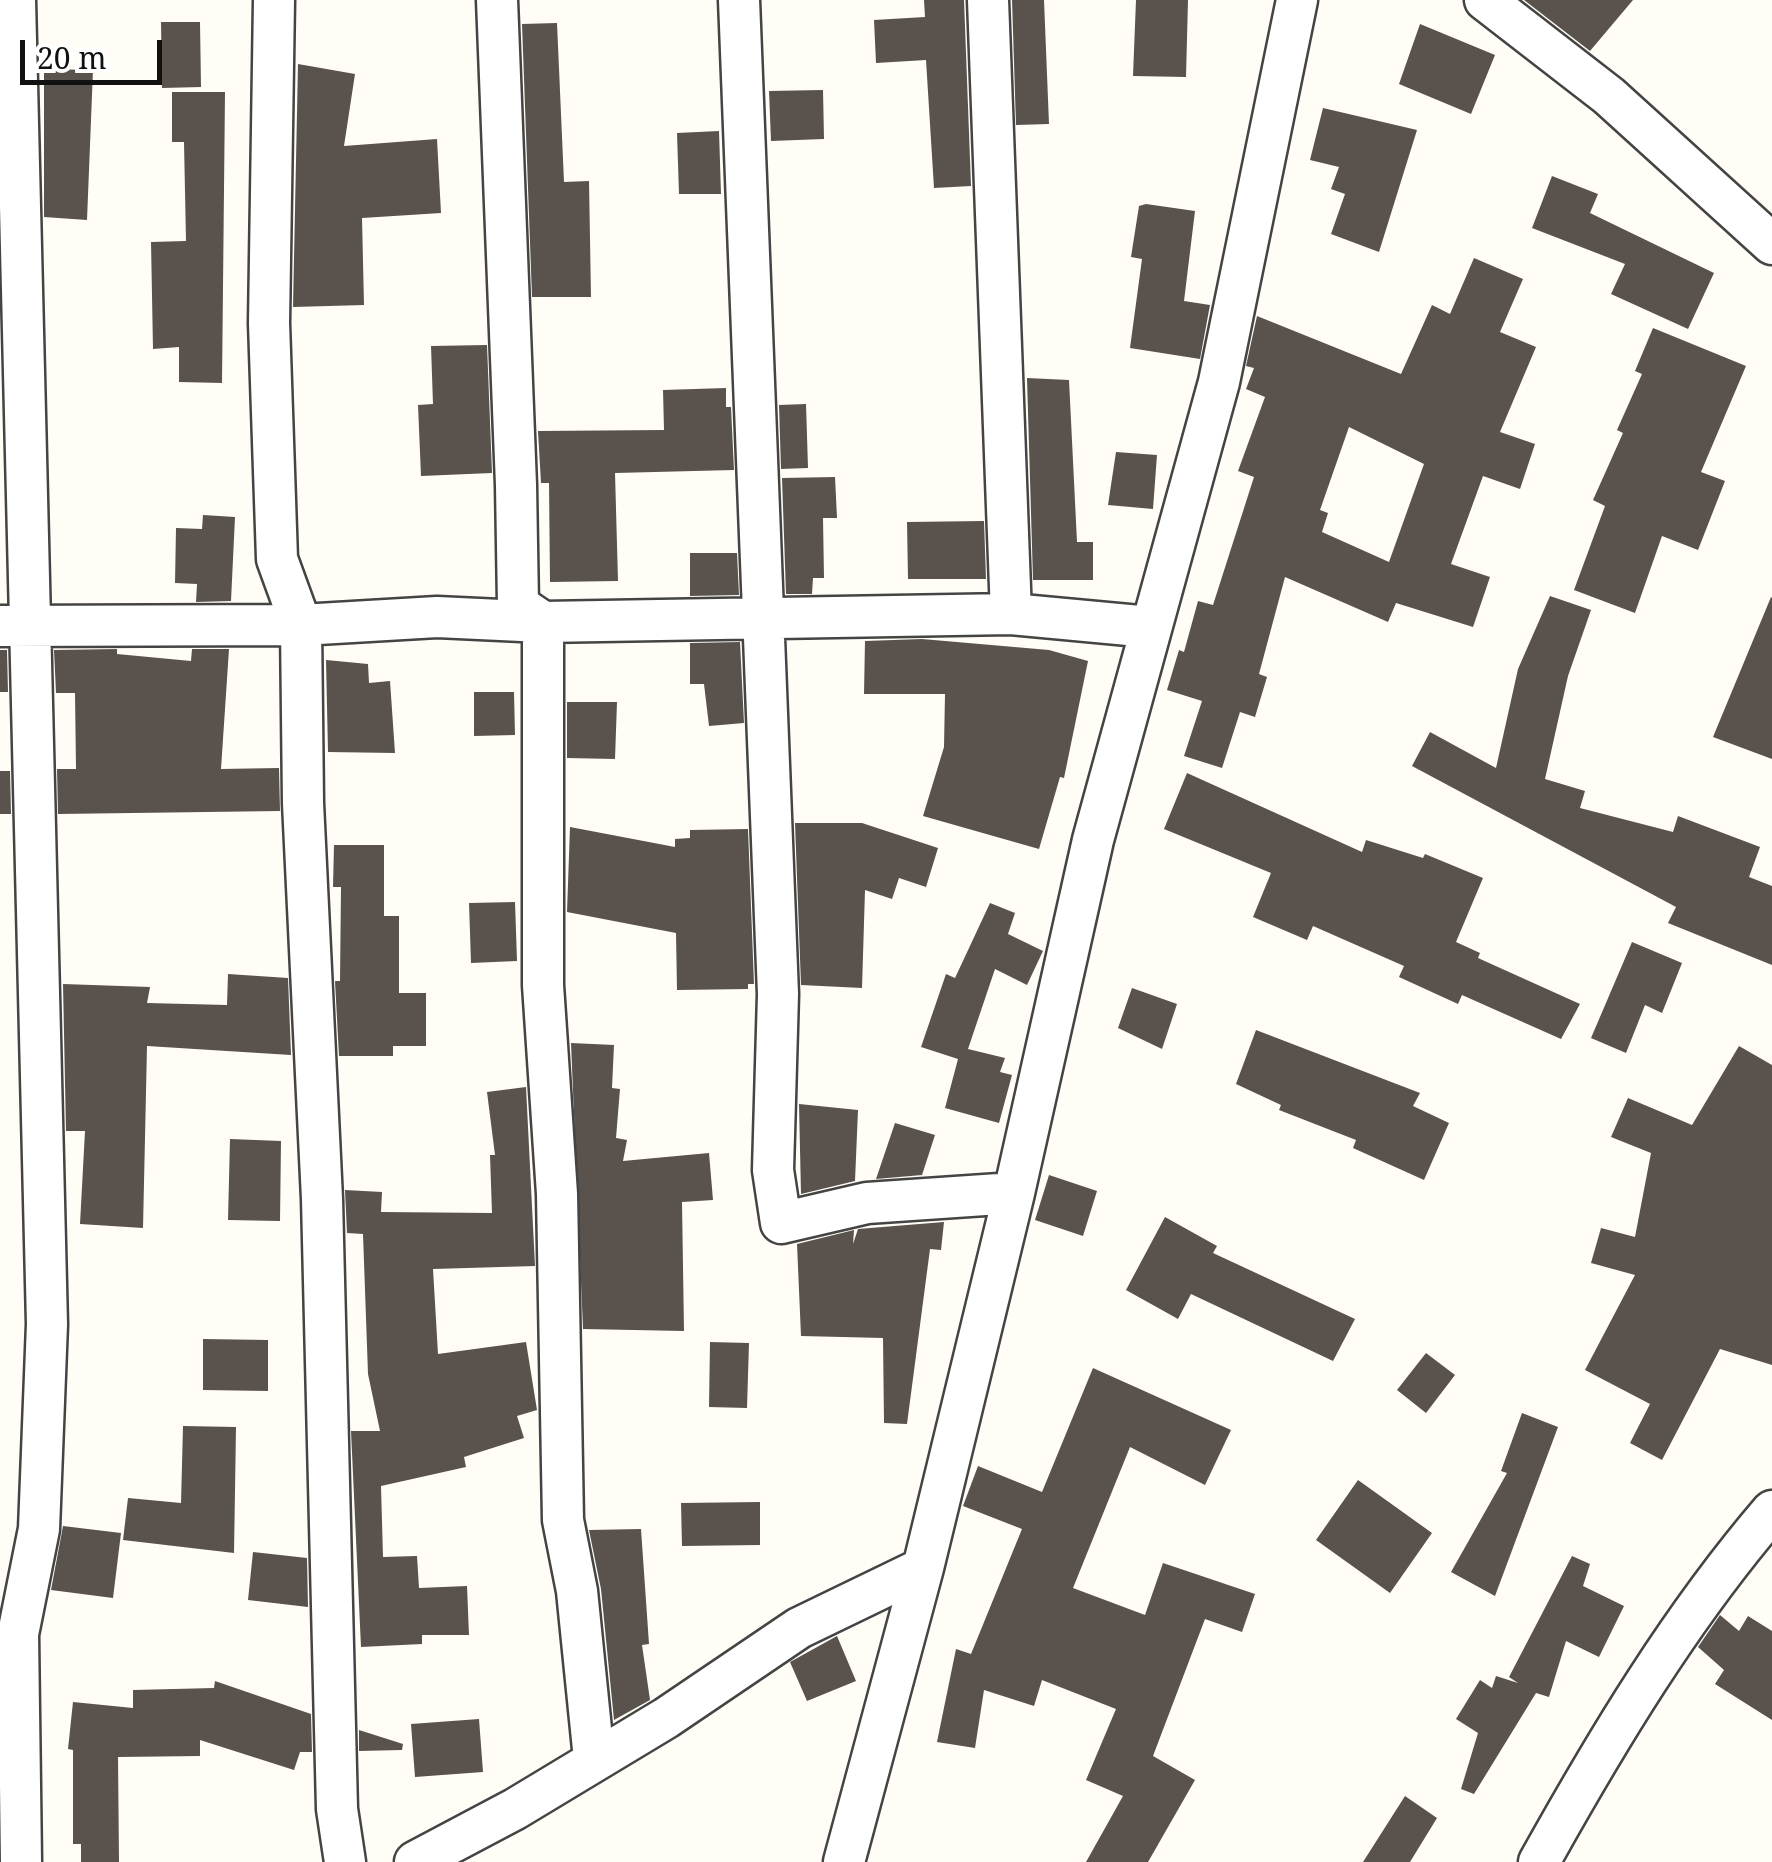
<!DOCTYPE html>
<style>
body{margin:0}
#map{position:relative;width:1772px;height:1862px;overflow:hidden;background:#fffdf5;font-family:"Noto Serif",serif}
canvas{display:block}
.scale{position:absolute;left:20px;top:40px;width:142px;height:45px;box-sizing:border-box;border:5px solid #111;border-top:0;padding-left:12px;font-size:30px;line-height:35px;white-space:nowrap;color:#111;-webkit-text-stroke:8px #fff;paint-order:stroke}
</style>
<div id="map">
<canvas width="1772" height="1862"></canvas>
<div class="scale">20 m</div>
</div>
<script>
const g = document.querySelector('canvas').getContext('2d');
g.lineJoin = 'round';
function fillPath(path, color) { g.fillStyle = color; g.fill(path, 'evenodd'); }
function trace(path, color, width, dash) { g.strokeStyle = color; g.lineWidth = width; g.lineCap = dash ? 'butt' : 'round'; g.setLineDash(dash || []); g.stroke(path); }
fillPath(new Path2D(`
 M924,0H964L971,186L934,188L926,60L876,63L874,20L925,17Z
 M1012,0H1044L1049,124L1016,125Z
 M1136,0H1188L1186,77L1133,76Z
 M1524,0H1633L1590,51Z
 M161,22H200L201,87L162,88Z
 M557,23L564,182L589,181L591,297H532L522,24Z
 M1420,24L1495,55L1471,114L1399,84Z
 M298,64L355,74L344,146L437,139L441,213L362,218L364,305L293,307Z
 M44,69L93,70L87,220L44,217Z
 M823,90L824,139L771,141L769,91Z
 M172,92H225L222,383L179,382V347L153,349L151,242L186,241L184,142H172Z
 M1323,108L1417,130L1379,252L1331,234L1345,194L1331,189L1339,167L1310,160Z
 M719,131L721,194H679L677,133Z
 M1552,176L1598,194L1590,213L1714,273L1688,329L1611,294L1625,264L1532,228Z
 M1146,204L1195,211L1184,301L1210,305L1200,359L1130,348L1142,259L1131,257L1139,206Z
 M1474,258L1523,279L1500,332L1536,347L1500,432L1535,444L1520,489L1483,476L1451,564L1490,577L1473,627L1396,603L1388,622L1285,577L1259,674L1267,677L1255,717L1240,712L1222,768L1184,756L1202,701L1167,690L1179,650L1184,652L1198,601L1213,605L1254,477L1238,471L1265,397L1246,389L1254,368L1246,366L1257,316L1401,374L1432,305L1450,314ZM1349,427L1424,464L1389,562L1322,532L1328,513L1320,510Z
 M1653,328L1746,366L1701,472L1725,481L1698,550L1662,536L1635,613L1574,590L1605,506L1593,500L1623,433L1617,430L1642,374L1635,371Z
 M487,345L492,473L421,476L418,405L433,404L431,346Z
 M1027,378L1069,380L1077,542H1093V580H1033Z
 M726,388V407H731L734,470L615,473L618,581L550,582L549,483H541L538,431L664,430L663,390Z
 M806,404L808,468L781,469L779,405Z
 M1116,452L1157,455L1153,509L1108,505Z
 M835,477L837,518H823L824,578H813L812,594H786L782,478Z
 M203,515L235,517L231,601L196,602L197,584L175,583L176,528L202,529Z
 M984,521L986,579H908L907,522Z
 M690,553H737L739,595L690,596Z
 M1550,596L1591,610L1568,676L1545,779L1585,791L1580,808L1673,832L1678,816L1760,847L1749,877L1772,886V965L1668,923L1676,907L1412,766L1430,732L1496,768L1518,669Z
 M1771,597L1772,598V759L1713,737Z
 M922,639L1049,650L1088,661L1064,778L1060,777L1039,849L923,816L944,747L945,694H864L865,641Z
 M740,642L744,723L709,726L704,684H690V643Z
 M117,649V654L191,661L192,649H229L221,769L279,768L280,811L58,814L57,769H76L75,693H56L54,650Z
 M0,650H7L8,692H0Z
 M326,660L368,664L369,683L390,681L395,753L328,752Z
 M474,692H514L515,735L474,736Z
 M567,702H617L615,759L567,758Z
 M0,771H10L11,814H0Z
 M1187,773L1362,852L1366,840L1423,858L1425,854L1483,878L1456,942L1480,953L1478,958L1580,1004L1561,1039L1462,995L1458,1004L1399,977L1404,966L1313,926L1307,940L1253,917L1271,873L1164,829Z
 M795,823H862L938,848L926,887L899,878L892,899L865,890L862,988L801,985Z
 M570,827L675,847V839L690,838V830L748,829L754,984H748V989L677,990L676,933L567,912Z
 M334,845H384V916H399V993H426V1046H393V1056H339L335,981H340L341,887H333Z
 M515,902L517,961L471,963L469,903Z
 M990,903L1015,913L1008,934L1043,951L1027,985L995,969L968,1049L1005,1058L1000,1072L1012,1075L999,1123L945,1108L958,1059L921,1047L946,974L955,978Z
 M1632,942L1682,963L1662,1013L1645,1005L1626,1053L1591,1038Z
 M228,974L288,978L291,1055L147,1046L143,1228L80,1224L85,1131H66L63,984L150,987L147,1003L227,1005Z
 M1132,988L1177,1004L1162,1049L1118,1028Z
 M1256,1030L1420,1093L1413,1106L1449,1123L1424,1180L1353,1148L1356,1140L1279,1110L1281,1105L1236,1084Z
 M571,1043L614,1045L612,1088L620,1089L616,1138L627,1140L623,1161L709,1153L713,1200L682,1202L684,1331L583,1329Z
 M1739,1046L1772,1065V1365L1720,1349L1662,1460L1630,1443L1650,1404L1585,1370L1635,1275L1591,1263L1601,1228L1635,1237L1651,1153L1611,1137L1628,1098L1692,1125Z
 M526,1087L535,1266L433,1269L438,1354L526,1342L537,1410L517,1416L524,1438L464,1457L466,1467L381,1486L383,1557L417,1556L419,1588L467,1586L469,1635H422V1644L361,1647L351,1431H380L368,1374L363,1234L347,1233L345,1190L382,1192L381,1212L492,1213L490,1155H495L487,1092Z
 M799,1104L858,1110L855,1181L801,1194Z
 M895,1123L935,1135L922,1175L876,1179Z
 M230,1139L281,1141L280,1221L228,1220Z
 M1049,1175L1097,1191L1083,1236L1035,1220Z
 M1165,1217L1217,1246L1213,1253L1355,1319L1333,1361L1191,1294L1178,1319L1126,1290Z
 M944,1222L941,1250L930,1249L907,1424L884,1423L883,1338L801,1336L797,1244L854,1230L853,1244L858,1229Z
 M203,1339L268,1340V1391L203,1390Z
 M710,1342L749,1343L747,1408L709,1407Z
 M1426,1353L1455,1375L1426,1413L1397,1390Z
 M1093,1368L1231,1430L1205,1485L1130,1447L1073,1588L1145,1615L1163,1563L1255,1594L1242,1632L1205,1619L1153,1756L1195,1780L1148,1862H1086L1123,1796L1086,1780L1116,1709L1042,1680L1034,1706L984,1690L975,1748L937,1742L956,1649L971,1654L1022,1529L963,1506L978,1466L1042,1492Z
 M1522,1413L1558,1427L1495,1596L1451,1572L1507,1473L1501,1471Z
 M183,1426L236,1427L234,1553L123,1540L128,1498L181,1503Z
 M1358,1480L1432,1533L1390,1593L1316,1540Z
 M760,1502V1545L682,1546L681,1503Z
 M63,1526L121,1533L113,1598L51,1590Z
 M641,1529L649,1644L642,1645L650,1700L614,1720L601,1589L589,1530Z
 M253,1552L307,1558L308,1607L248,1600Z
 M1572,1556L1590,1564L1583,1586L1624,1606L1599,1657L1566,1641L1549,1697L1536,1693L1474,1794L1461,1789L1478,1733L1456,1719L1480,1680L1492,1688L1496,1676L1518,1683L1509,1677Z
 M1720,1615L1739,1631L1748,1616L1772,1631V1720L1715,1684L1724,1670L1698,1647Z
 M837,1636L856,1681L807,1701L790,1662Z
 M215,1681L311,1714L312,1752H300L294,1770L200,1740V1756L118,1757L119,1862H81V1844H73V1750L68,1749L73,1702L133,1708V1690L214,1688Z
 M479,1719L483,1772L415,1777L411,1724Z
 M359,1730L403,1744L402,1750L359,1751Z
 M1405,1796L1437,1818L1410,1862H1363Z`), '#5a524d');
const minor = new Path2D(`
 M15,0L47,1324L39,1529L18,1634L21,1862
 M274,0L269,323L277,559L301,625L303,803L322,1199L337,1809L345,1862
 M497,0L516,485L518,605L543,622V985L557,1194L563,1520L577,1591L594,1759
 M739,0L778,994L773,1170L781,1223L867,1203L1014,1193
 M988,0L1011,614
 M1485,0L1609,96L1772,244
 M0,626L301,625L437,617L543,622L1011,614L1150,627
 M415,1862L515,1809L666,1718L799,1628L923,1568
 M844,1862L923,1568L1014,1193L1093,840L1219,382L1297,0
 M1539,1862C1607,1740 1681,1617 1772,1511`);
trace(minor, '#444', 45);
trace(minor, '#fff', 40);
</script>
